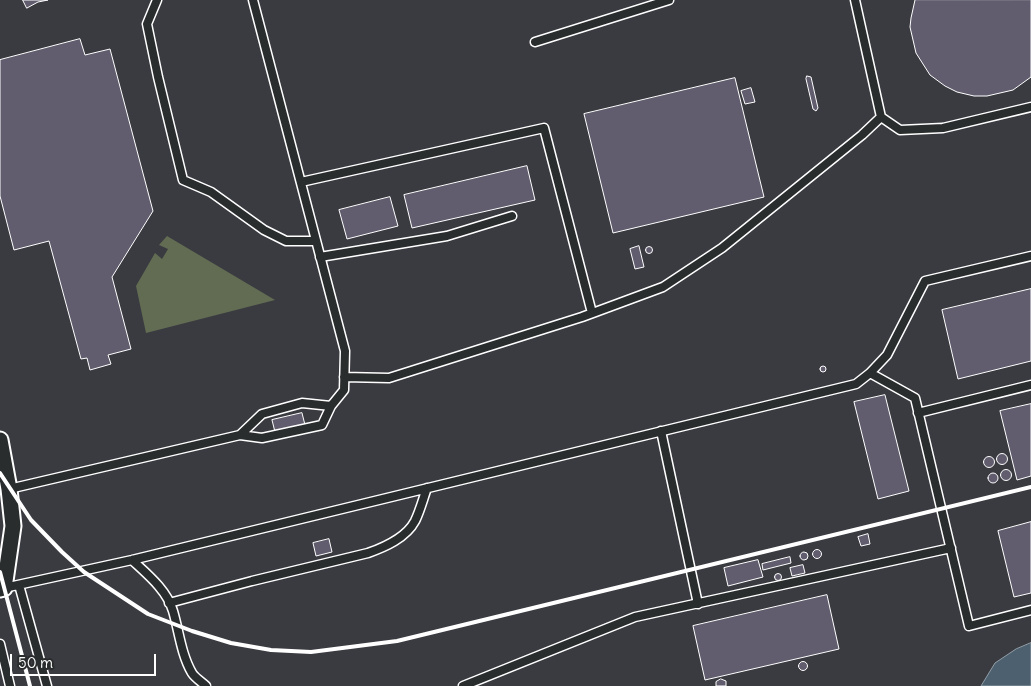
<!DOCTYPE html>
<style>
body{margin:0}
#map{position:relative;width:1031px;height:686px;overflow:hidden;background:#2a2d2e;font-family:Delius,sans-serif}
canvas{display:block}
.scale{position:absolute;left:10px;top:654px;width:146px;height:22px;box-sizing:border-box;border:2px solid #fff;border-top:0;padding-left:6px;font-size:15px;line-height:18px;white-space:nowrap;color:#fff;-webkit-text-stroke:4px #2a2d2e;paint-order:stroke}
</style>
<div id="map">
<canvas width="1031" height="686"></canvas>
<div class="scale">50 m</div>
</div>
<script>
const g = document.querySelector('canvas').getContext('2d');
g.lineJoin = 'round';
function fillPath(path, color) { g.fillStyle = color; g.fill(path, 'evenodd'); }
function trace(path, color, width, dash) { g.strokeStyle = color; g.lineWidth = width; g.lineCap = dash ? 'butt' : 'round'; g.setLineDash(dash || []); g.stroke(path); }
fillPath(new Path2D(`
 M0,0H1031V643L1016,649L995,663L981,686H0Z`), '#3a3b41');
fillPath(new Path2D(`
 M167,236L275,300L146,333L136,286L155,253L162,259L168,249L159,245Z`), '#626c52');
const water = new Path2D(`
 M1031,643V686H981L995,663L1016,649Z`);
fillPath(water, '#4c606f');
trace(water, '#94a0a9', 1);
const building = new Path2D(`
 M23,0H48L38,2L27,8Z
 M1031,0V77L1013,90L987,96H974L957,92L945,86L930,75L916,53L910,27L911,18L915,0Z
 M80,39L85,55L110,49L153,211L112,277L131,349L108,355L111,364L90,370L87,358L81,359L49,241L14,250L0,196V60Z
 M807,76L811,77L818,108L816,111L813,109L806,79Z
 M735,78L764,197L613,233L584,114Z
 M751,88L755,102L745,104L741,91Z
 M527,166L535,200L412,228L404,195Z
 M390,197L398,226L347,239L339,210Z
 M639,246L644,267L635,269L630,249Z
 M645.5 250a3.5 3.5 0 1 1 7 0a3.5 3.5 0 1 1-7 0Z
 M1031,289V361L958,379L942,310Z
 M820 369a3 3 0 1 1 6 0a3 3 0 1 1-6 0Z
 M885,395L909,491L878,499L854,402Z
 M1031,404V476L1017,480L1000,411Z
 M302,413L305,425L275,432L272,420Z
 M996.5 459a5.5 5.5 0 1 1 11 0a5.5 5.5 0 1 1-11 0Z
 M983.5 462a5.5 5.5 0 1 1 11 0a5.5 5.5 0 1 1-11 0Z
 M1000.5 475a5.5 5.5 0 1 1 11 0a5.5 5.5 0 1 1-11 0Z
 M988 478a5 5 0 1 1 10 0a5 5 0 1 1-10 0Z
 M1031,522V593L1014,597L998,531Z
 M868,534L870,544L861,546L858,537Z
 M329,539L332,552L316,556L313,543Z
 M812.5 554a4.5 4.5 0 1 1 9 0a4.5 4.5 0 1 1-9 0Z
 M800 556a4 4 0 1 1 8 0a4 4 0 1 1-8 0Z
 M790,557L791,563L763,570L762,564Z
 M758,560L763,577L728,586L724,568Z
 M803,565L805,573L792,576L790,568Z
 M774.5 577a3.5 3.5 0 1 1 7 0a3.5 3.5 0 1 1-7 0Z
 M827,595L839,649L705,680L693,626Z
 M798.5 666a4.5 4.5 0 1 1 9 0a4.5 4.5 0 1 1-9 0Z
 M721,679L726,681V686H716V682Z`);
fillPath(building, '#615d6e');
trace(building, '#fff', 1);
const lane = new Path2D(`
 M157,0L147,24L158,77L183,180L211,192L264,230L286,241H316
 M855,0L881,117L900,130L943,128L1031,107
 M535,42L669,0
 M301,182L544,128L592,313
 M320,257L447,236L512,216
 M870,373L915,398L969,626L1031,610
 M344,377L389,378L582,317L663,287L722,248L862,135L881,117
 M918,413L1031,385
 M661,431L698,604
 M240,435L262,414L302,403L331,406
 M9,489L240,435L262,438L322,425L331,406L344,390L345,351L253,0
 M132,560C147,574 167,590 173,611C179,631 181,654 192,673C195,678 202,682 206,686
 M19,585L47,686
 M4,588L132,560L856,384L870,373L887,355L925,281L1031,256
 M169,603L252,581L368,553C385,547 406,538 415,521C420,511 423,499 427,488
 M0,644L10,686
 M463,686L635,617L951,548`);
const street = new Path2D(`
 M0,440L9,489L13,526L4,588L0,589`);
trace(lane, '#fff', 11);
trace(street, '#fff', 19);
trace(lane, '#2a2d2e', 8);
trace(street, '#2a2d2e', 15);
trace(new Path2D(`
 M0,473L31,520L62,552L84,572L148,614L192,631L231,643L271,650L311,652L397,641L1031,487
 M0,572L30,686`), '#fff', 4);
</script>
